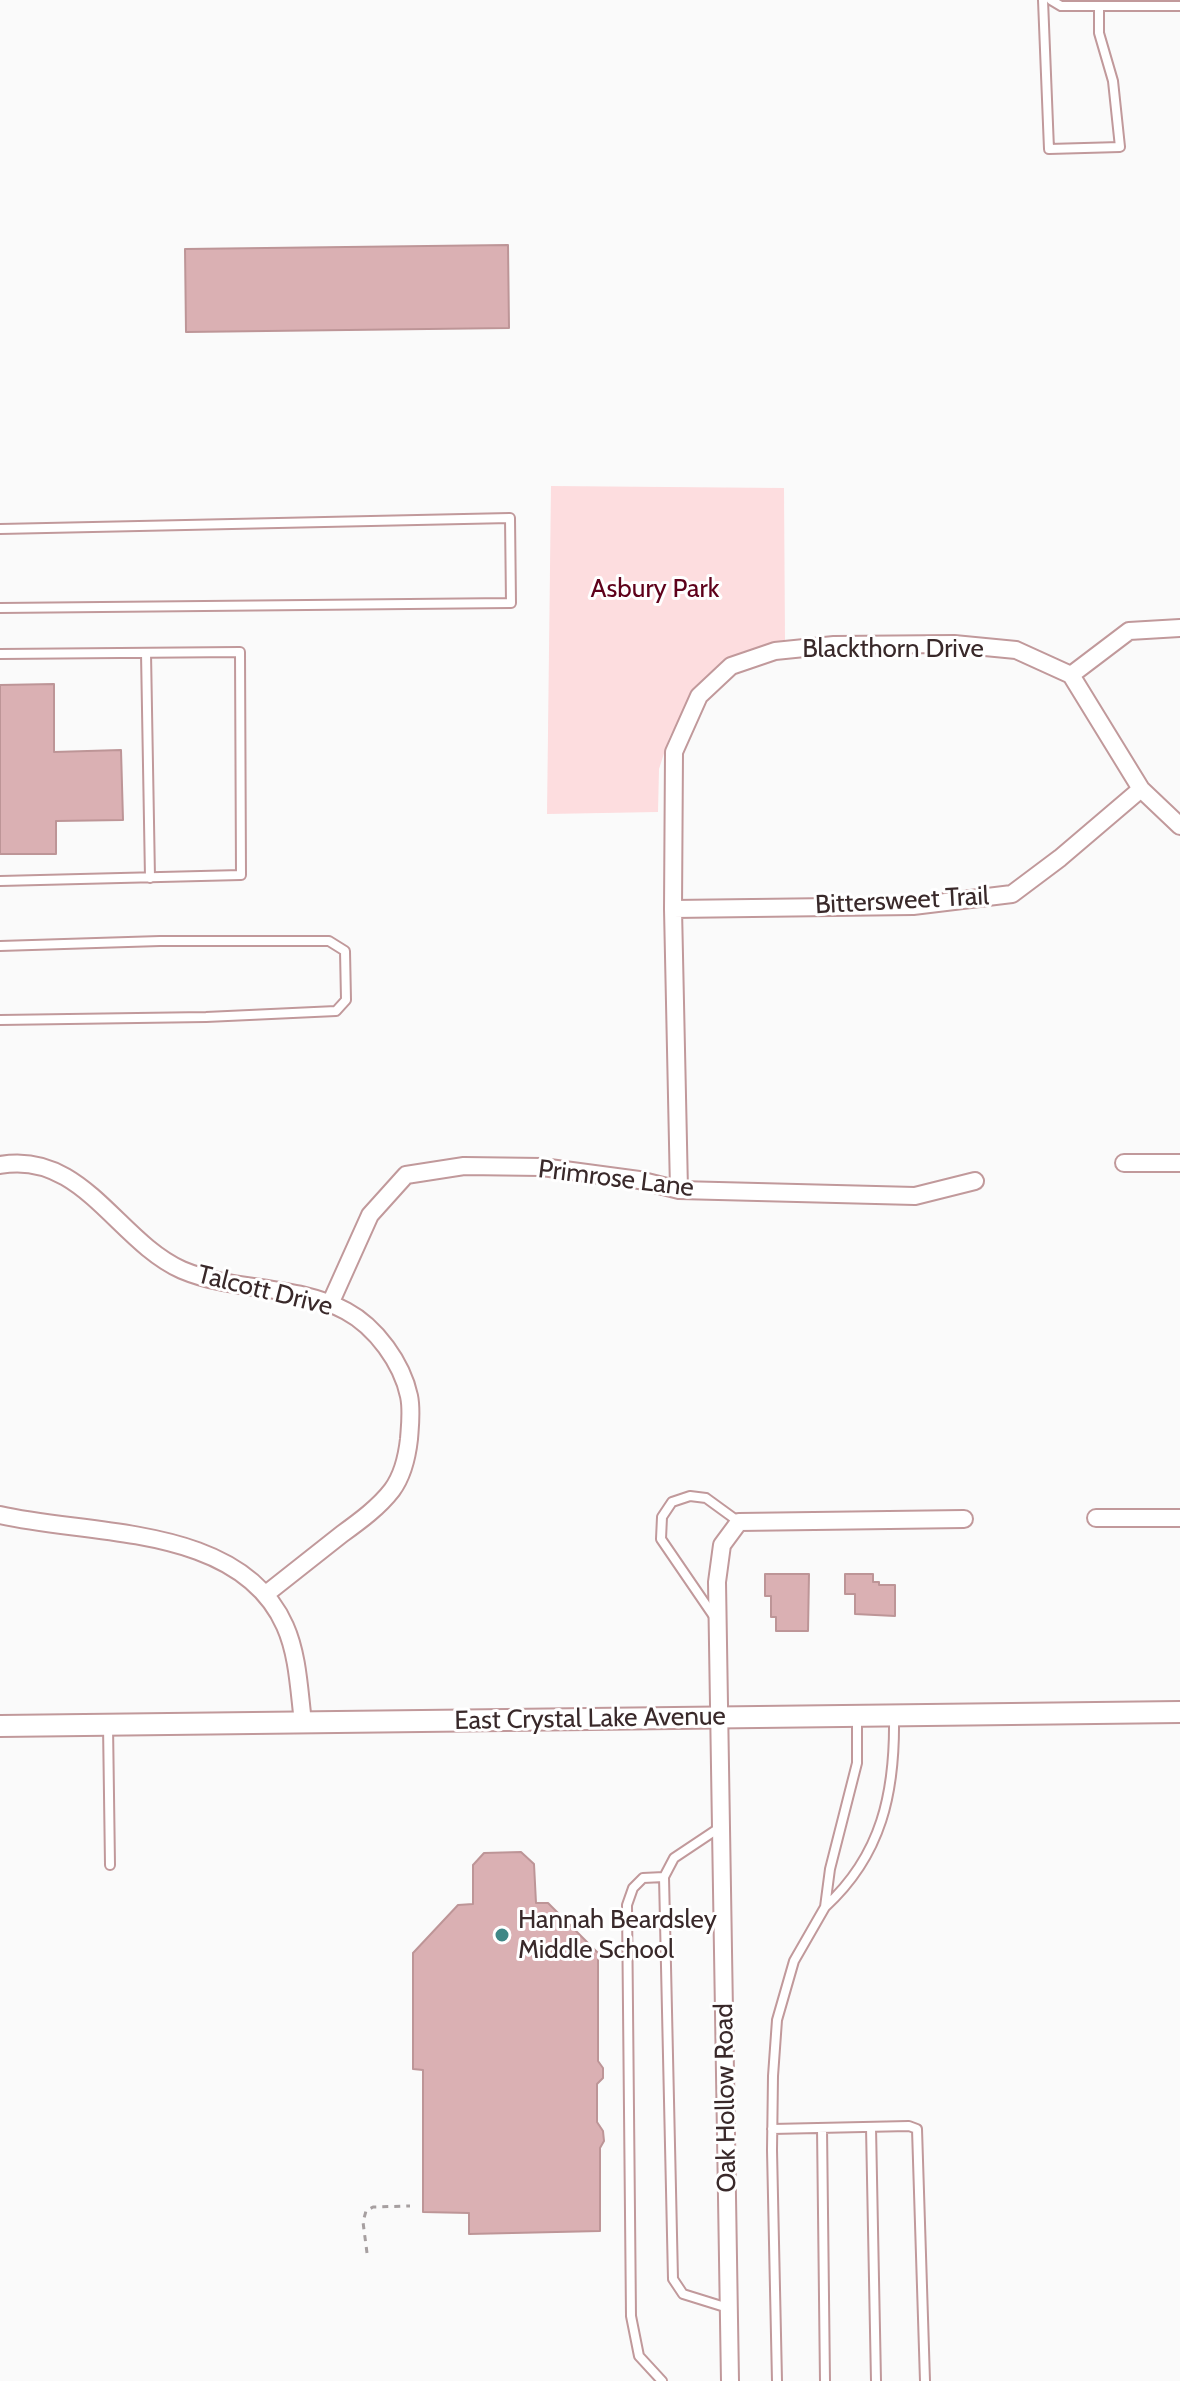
<!DOCTYPE html>
<style>
body{margin:0}
canvas{display:block;background:#fafafa}
</style>
<canvas width="1180" height="2381"></canvas>
<script>
const g = document.querySelector('canvas').getContext('2d');
g.lineJoin = 'round';
function fillPath(path, color) { g.fillStyle = color; g.fill(path, 'evenodd'); }
function trace(path, color, width, dash) { g.strokeStyle = color; g.lineWidth = width; g.lineCap = dash ? 'butt' : 'round'; g.setLineDash(dash || []); g.stroke(path); }
function label(font, color, halo, rows, align = 'center') {
  g.font = font + ' Cabin,sans-serif'; g.lineWidth = 6; g.setLineDash([]); g.textBaseline = 'middle'; g.strokeStyle = halo; g.fillStyle = color; for (const [text, x, y, turn = 0] of rows) {
    g.save(); g.translate(x, y); g.rotate((+turn || 0) * Math.PI / 180); g.textAlign = isNaN(turn) ? turn : align; if (halo) g.strokeText(text, 0, 0); g.fillText(text, 0, 0); g.restore();
  }
}
fillPath(new Path2D(`
 M551,486L784,488L785,641L728,662L694,692L669,738L659,769L658,812L547,814Z`), '#fddddf');
const building = new Path2D(`
 M508,245L509,328L186,332L185,249Z
 M54,684V752L121,750L123,820L56,821V854H0V685Z
 M765,1574H809L808,1631H776V1617H771V1596H765Z
 M845,1574H873V1582H879V1585H895V1616L855,1614V1594H845Z
 M521,1852L534,1864L536,1903H548L598,1953V2061L603,2068V2078L597,2084V2122L603,2131L604,2141L600,2148V2231L469,2234V2213L423,2212V2070L413,2069V1953L458,1905L473,1904V1865L484,1853Z`);
fillPath(building, '#dab0b3');
trace(building, '#bd9597', 2);
const service = new Path2D(`
 M1043,0L1049,149L1120,147L1113,81L1099,33V7
 M1051,0L1061,6H1180
 M0,529L510,518L511,603L0,608
 M146,653L150,878
 M0,654L240,652L241,875L0,881
 M0,946L160,941H329L345,951L346,1000L336,1011L206,1017L0,1020
 M715,1618L661,1539L662,1517L672,1502L690,1496L706,1498L739,1522
 M857,1717V1763L830,1869L825,1907C882,1855 895,1792 894,1718
 M108,1725L110,1865
 M722,1826L674,1858L664,1877L673,2279L683,2294L728,2308
 M871,2127L876,2381
 M822,2128L825,2381
 M772,2129L909,2126L917,2129L925,2381
 M662,2381L639,2356L631,2316L627,1905L633,1888L643,1878L664,1877
 M777,2381L772,2150L773,2076L777,2020L794,1961L825,1907`);
const minor = new Path2D(`
 M1071,675L1129,631L1180,628
 M673,909L913,906L1012,894L1060,858L1141,789
 M1124,1163H1180
 M0,1165C82,1150 117,1241 182,1270C234,1292 296,1284 346,1311C376,1327 402,1363 409,1396C412,1410 410,1425 409,1439C407,1457 403,1475 392,1490C379,1507 360,1521 342,1534C317,1554 291,1574 266,1594
 M679,1190L673,909L674,752L699,696L731,666L775,651L834,645L954,644L1016,650L1071,675L1141,789L1180,826
 M330,1304L370,1215L406,1175L464,1166L542,1167L639,1180L679,1190L915,1196L975,1181
 M0,1515C91,1536 240,1524 285,1626C298,1655 299,1690 303,1722
 M1096,1518H1180
 M730,2381L717,1582L722,1545L739,1522L964,1519`);
const tertiary = new Path2D(`
 M0,1726L1180,1712`);
trace(service, '#c1999b', 12);
trace(minor, '#c1999b', 20);
trace(tertiary, '#c1999b', 24);
trace(new Path2D(`
 M367,2253L363,2222L366,2211L373,2207L410,2206`), '#a69fa0', 3, [6, 6]);
trace(service, '#fff', 8);
trace(minor, '#fff', 16);
trace(tertiary, '#fff', 20);
for (const [x, y, r, color] of [
 [502,1935,8,"#3f8786"]
]) { const dot = new Path2D(); dot.arc(x, y, r, 0, 2 * Math.PI); g.fillStyle = color; g.fill(dot); trace(dot, '#fff', 3); }
label('26px', '#5e001a', '#fff', [
 ["Asbury Park",655,589]
]);
label('26px', '#39292a', '#fff', [
 ["Blackthorn Drive",893,649],
 ["Bittersweet Trail",902,901,-3],
 ["Primrose Lane",616,1179,7],
 ["Talcott Drive",265,1291,14],
 ["East Crystal Lake Avenue",590,1719,-1],
 ["Oak Hollow Road",726,2098,-91]
]);
label('26px', '#39292a', '#fff', [
 ["Hannah Beardsley",518,1920],
 ["Middle School",518,1950]
], 'left');
</script>
